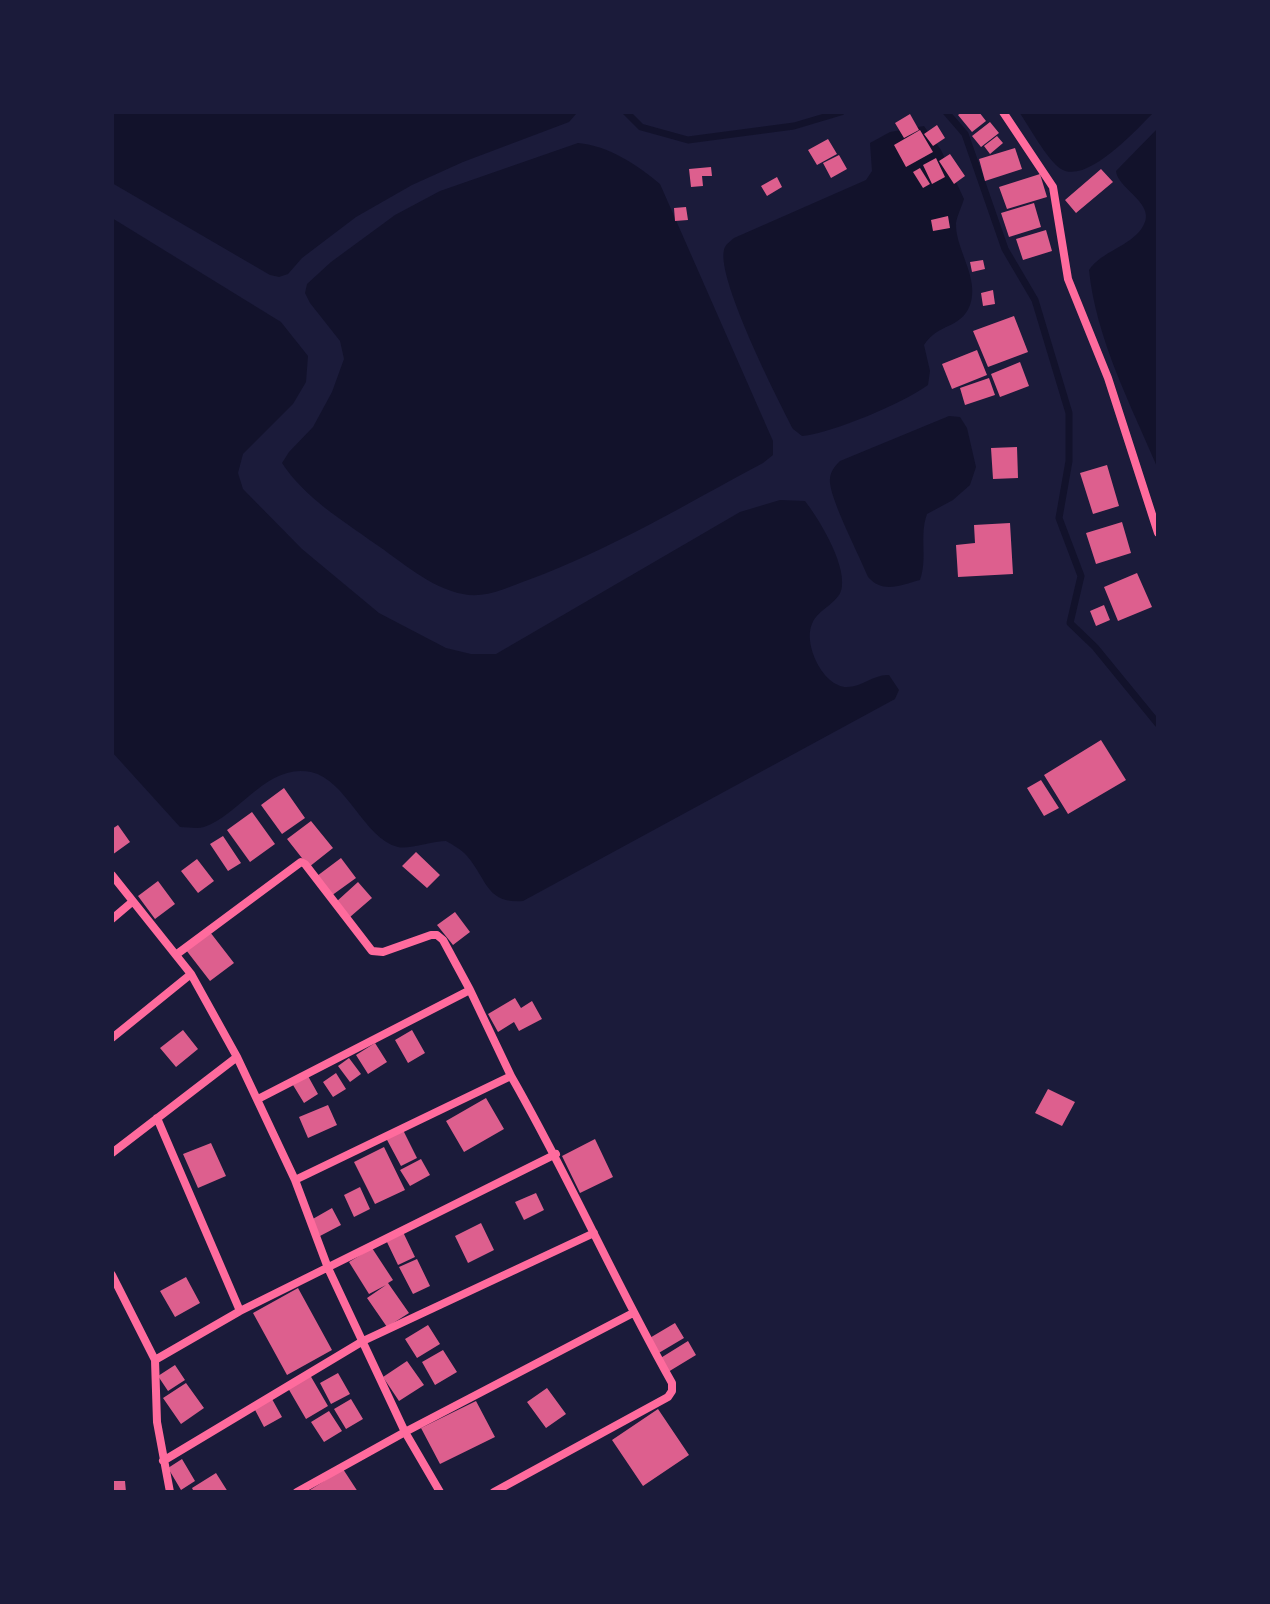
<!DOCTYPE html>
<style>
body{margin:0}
#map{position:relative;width:1270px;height:1604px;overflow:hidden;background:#1b1b3a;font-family:Barlow,sans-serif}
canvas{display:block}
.frame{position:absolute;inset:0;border:114px solid #1b1b3a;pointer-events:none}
</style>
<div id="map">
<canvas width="1270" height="1604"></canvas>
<div class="frame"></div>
</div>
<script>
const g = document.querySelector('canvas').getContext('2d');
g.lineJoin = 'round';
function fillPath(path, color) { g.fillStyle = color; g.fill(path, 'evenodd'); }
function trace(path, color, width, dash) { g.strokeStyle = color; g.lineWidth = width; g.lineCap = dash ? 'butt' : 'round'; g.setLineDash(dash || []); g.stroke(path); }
fillPath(new Path2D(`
 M112,112H576V114L569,122L463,162L412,185L356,217L302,258L288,274L279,277L270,275L112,183Z
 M1019,112H1154C1137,129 1087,185 1061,169C1047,160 1029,126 1019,112Z
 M924,126L941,150L964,199C962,206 957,216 956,223C955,249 980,278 970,305C961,329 938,323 924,345L930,371L928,385C903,403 833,433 802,436L793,429C779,402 712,271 725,247C727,243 731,241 734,238L866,180L872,171L870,143L890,132Z
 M1158,128V469C1131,405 1096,339 1089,270C1102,251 1129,247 1142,228C1159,204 1118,190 1116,171Z
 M578,143C609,146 636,164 660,184L773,441V455L763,463C686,504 610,550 528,580C509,587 485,599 463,594C430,588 401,561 374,543C342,520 304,497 282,463L289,452L313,427L332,392L344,359L340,341L310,303L305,293L307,284L331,262L395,215L440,191Z
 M112,218L281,322L308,356L306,382L293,404L243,454L238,473L243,489L302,549L379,613L446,648L471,654H496L740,512L780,500L805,501C819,519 845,562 842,586C841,603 818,608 812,624C803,644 823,687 847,687C862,687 874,674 889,675L899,690L895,699L523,901C486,904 487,879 467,856C461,849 453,845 446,841C433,841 407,850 398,847C364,839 347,780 311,772C267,763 241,814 204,827C197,829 188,827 180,827L112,752Z
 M949,416L960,417L967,428L976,467L970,485L953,500L927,514C919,536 928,558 920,580C901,585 883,594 868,577C859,555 832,503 830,483C829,473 834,467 840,461Z`), '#12122b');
trace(new Path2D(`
 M626,112L641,127L688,140L794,126L841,112
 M946,112L965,134L1005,249L1035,300L1069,413V461L1059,518L1081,576L1070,623L1095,647L1158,724`), '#12122b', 7);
fillPath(new Path2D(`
 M962,112H979L986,121L972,132L958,115Z
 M910,114L919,130L904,138L895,123Z
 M990,122L999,133L981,147L972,136Z
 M937,125L945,138L933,146L924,134Z
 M920,130L933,152L906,167L894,145Z
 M997,136L1003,143L990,154L984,146Z
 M828,139L837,154L817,165L808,150Z
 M1015,148L1022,169L985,181L979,159Z
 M950,154L965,176L954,184L939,161Z
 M839,155L847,169L831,178L823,163Z
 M936,158L945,177L932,184L923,165Z
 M711,167L712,176H702L703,186L691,187L689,169Z
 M920,168L930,184L923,188L913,172Z
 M1101,169L1113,182L1076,213L1065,200Z
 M1040,174L1047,197L1007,209L999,187Z
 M777,177L782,187L767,196L761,186Z
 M1034,203L1041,227L1009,237L1001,213Z
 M686,207L688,220L675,221L674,208Z
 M948,216L950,228L933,231L931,220Z
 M1046,230L1052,251L1023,260L1016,239Z
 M983,260L985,269L972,272L970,262Z
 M993,290L995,304L983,306L981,293Z
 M1014,316L1028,352L988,367L973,331Z
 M977,350L987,375L952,389L942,364Z
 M1020,362L1029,386L1000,397L991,374Z
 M989,378L995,395L965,405L960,388Z
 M1017,447L1018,478L993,479L991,448Z
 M1107,465L1119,506L1093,514L1080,473Z
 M1122,522L1131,553L1096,564L1086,533Z
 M1010,523L1013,574L958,577L956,545L975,543L974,525Z
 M1137,573L1152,607L1118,621L1104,587Z
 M1104,605L1110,620L1096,626L1090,611Z
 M1101,740L1126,780L1068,814L1044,775Z
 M1041,780L1059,808L1044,816L1027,788Z
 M284,788L305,818L282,834L261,805Z
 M252,812L275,844L250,862L227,830Z
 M311,821L333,848L309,867L287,839Z
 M118,825L130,842L112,855V829Z
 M223,836L241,863L228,871L210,844Z
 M416,852L440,875L427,888L402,866Z
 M341,858L356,878L331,896L317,876Z
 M197,859L214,881L198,893L181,871Z
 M158,881L175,904L155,919L138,896Z
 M358,882L372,898L350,917L336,902Z
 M455,912L470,932L453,945L437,925Z
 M210,932L234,963L210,981L186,950Z
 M515,998L521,1008L532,1001L542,1019L519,1031L514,1022L498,1032L488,1014Z
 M183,1030L198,1049L176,1067L160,1048Z
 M412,1030L425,1053L408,1063L395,1040Z
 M375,1043L387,1062L368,1074L356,1055Z
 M349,1058L361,1074L350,1082L338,1066Z
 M336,1073L346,1089L333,1097L323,1082Z
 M308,1076L318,1094L304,1103L293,1085Z
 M1048,1089L1075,1102L1062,1126L1035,1113Z
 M486,1098L504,1129L464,1152L446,1121Z
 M328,1105L337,1125L308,1138L299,1117Z
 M403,1130L417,1158L401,1166L386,1138Z
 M595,1139L613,1177L580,1193L562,1156Z
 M211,1143L226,1176L198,1188L183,1154Z
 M384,1147L405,1190L375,1204L354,1162Z
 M421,1159L430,1175L410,1186L400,1170Z
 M360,1187L370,1209L354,1217L344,1195Z
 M536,1193L544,1210L524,1220L515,1202Z
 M332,1208L341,1225L320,1236L311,1220Z
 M481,1223L494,1250L468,1263L455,1236Z
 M403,1232L415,1257L398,1265L386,1240Z
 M372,1248L393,1280L388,1283L409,1313L387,1327L367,1298L386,1285L369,1294L349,1262Z
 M417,1259L430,1286L413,1294L399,1267Z
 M186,1277L200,1303L175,1317L160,1291Z
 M298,1288L332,1350L287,1375L253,1313Z
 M675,1323L684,1338L657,1354L648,1339Z
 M428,1325L440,1344L417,1358L405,1339Z
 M688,1341L696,1355L668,1372L659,1359Z
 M443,1350L457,1372L435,1385L422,1362Z
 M407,1361L424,1385L399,1401L383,1377Z
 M175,1365L185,1380L168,1391L158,1376Z
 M338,1373L350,1394L331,1404L320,1383Z
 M310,1375L328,1406L306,1419L288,1388Z
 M186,1383L204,1408L181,1424L163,1398Z
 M547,1388L566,1414L546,1428L527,1402Z
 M272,1399L282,1417L264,1427L254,1408Z
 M351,1399L363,1419L346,1429L334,1409Z
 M476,1401L495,1437L440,1464L421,1428Z
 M658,1409L689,1455L643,1486L612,1440Z
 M329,1411L342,1431L324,1442L311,1422Z
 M182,1459L195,1481L181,1490L168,1468Z
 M343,1469L358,1492H311L310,1490Z
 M216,1473L228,1492H194L192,1488Z
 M112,1481H125L126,1492H112Z`), '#dd5f8e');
trace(new Path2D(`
 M1003,112L1053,187L1068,279L1108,378L1158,533
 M112,875L191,974L237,1057L295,1180L328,1268L405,1432L440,1492
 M112,919L132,902
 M177,954L301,862L305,864L372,951L383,952L431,935H437L443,940L470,990L258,1099
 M112,1038L191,974
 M157,1118L240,1311
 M112,1153L237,1057
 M295,1180L511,1076L470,990
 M112,1275L155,1360L157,1422L170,1492
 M155,1360L240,1311L556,1154
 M163,1461L363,1341L594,1233
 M297,1492L405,1432L633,1313
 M494,1492L668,1397L672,1391V1383C615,1282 569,1177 511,1076`), '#ff6b9d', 8);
</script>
